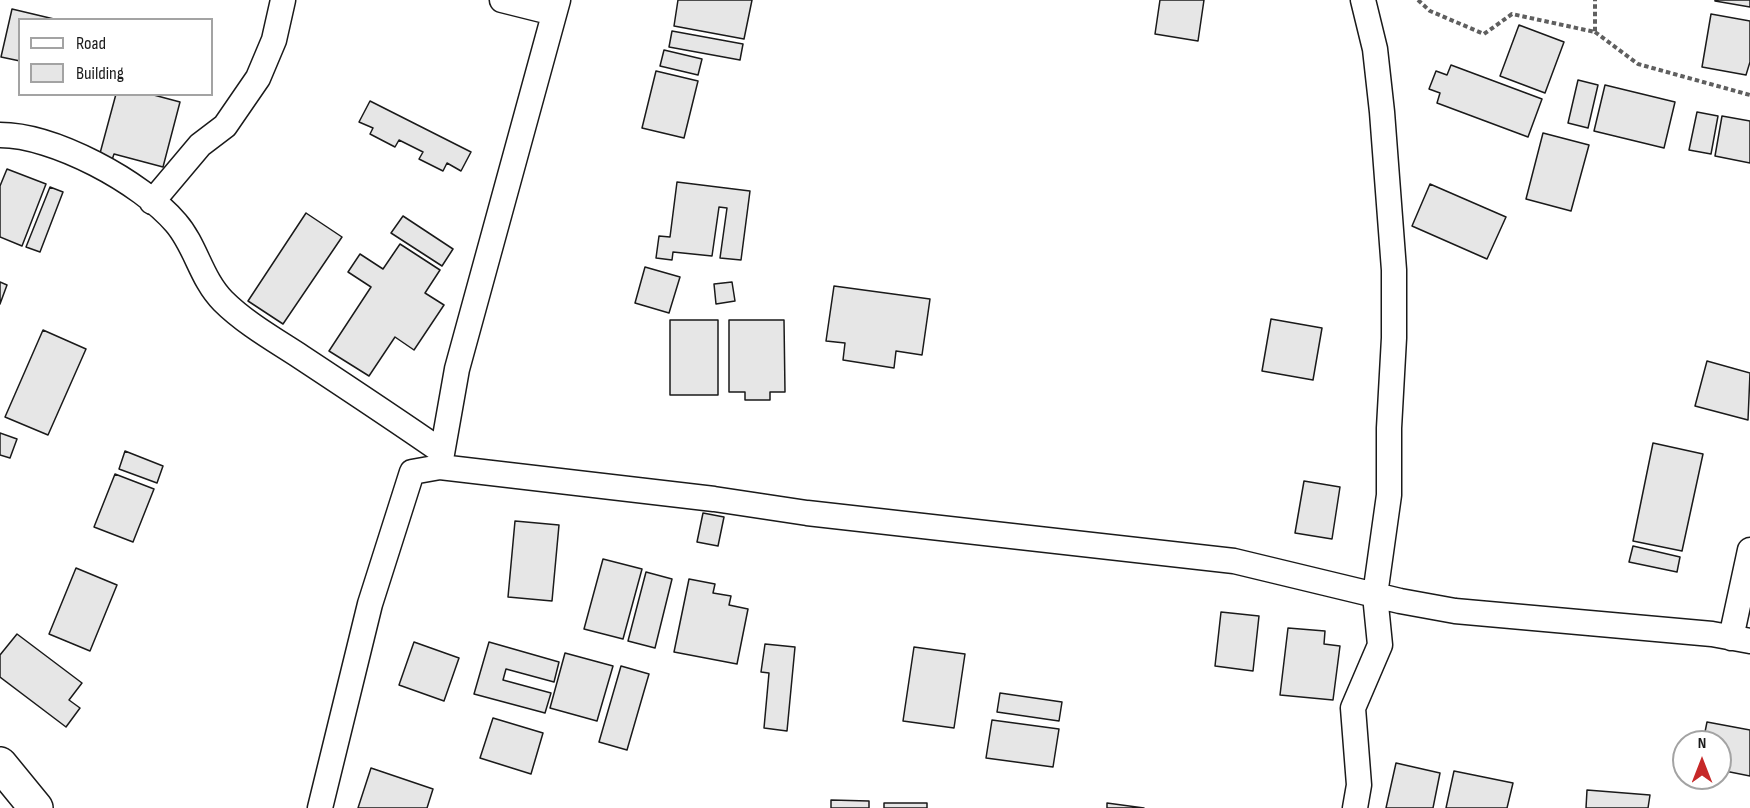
<!DOCTYPE html>
<style>
body{margin:0}
#map{position:relative;width:1750px;height:808px;overflow:hidden;background:#fff;font-family:"Sofia Sans Condensed",sans-serif}
canvas{display:block}
.legend{position:absolute;left:18px;top:18px;width:195px;height:78px;box-sizing:border-box;background:#fff;border:2px solid #a3a3a3;margin:0;padding:8px 10px;list-style:none;font-size:18px;color:#1a1a1a}
.legend li{display:flex;align-items:center;gap:12px;height:30px}
.legend b{width:30px;border:2px solid #a3a3a3}
.north{position:absolute;left:1672px;top:730px;width:60px;height:60px;box-sizing:border-box;background:#fff;border:2px solid #a3a3a3;border-radius:50%;rotate:0deg;font-size:16px;font-weight:700;line-height:24px;text-align:center;color:#1a1a1a}
.north::after{content:'';display:block;margin:auto;width:21px;height:27px;background:#c62828;clip-path:polygon(50% 0,100% 100%,50% 72%,0 100%)}
</style>
<div id="map">
<canvas width="1750" height="808"></canvas>
<ul class="legend">
<li><b style="height:8px;background:#fff"></b>Road</li>
<li><b style="height:16px;background:#e6e6e6"></b>Building</li>
</ul>
<div class="north">N</div>
</div>
<script>
const g = document.querySelector('canvas').getContext('2d');
g.lineJoin = 'round';
function fillPath(path, color) { g.fillStyle = color; g.fill(path, 'evenodd'); }
function trace(path, color, width, dash) { g.strokeStyle = color; g.lineWidth = width; g.lineCap = dash ? 'butt' : 'round'; g.setLineDash(dash || []); g.stroke(path); }
const building = new Path2D(`
 M678,0H752L744,39L674,26Z
 M1160,0H1204L1198,41L1155,34Z
 M1750,0V7L1715,1V0Z
 M12,9L54,19L20,20V61L1,57Z
 M1711,14L1750,21V62L1746,75L1702,67Z
 M1519,25L1564,42L1545,93L1500,76Z
 M672,31L743,44L740,60L669,47Z
 M664,50L702,59L698,75L660,66Z
 M1451,65L1542,99L1528,137L1437,103L1440,93L1429,89L1436,71L1447,75Z
 M656,71L698,81L684,138L642,128Z
 M1578,80L1598,85L1588,128L1568,123Z
 M1605,85L1675,102L1664,148L1594,131Z
 M116,94H150L180,102L163,167L114,154L112,160L99,157Z
 M370,101L471,152L461,171L447,163L443,171L419,159L423,152L399,140L395,147L370,134L373,128L359,122Z
 M1697,112L1718,116L1711,154L1689,150Z
 M1722,116L1750,121V163L1715,156Z
 M1543,133L1589,145L1571,211L1526,199Z
 M7,169L46,184L22,246L0,237V186Z
 M677,182L750,191L741,260L720,258L727,208L719,207L712,256L673,252L672,260L656,258L659,236L670,237Z
 M1430,184L1506,217L1487,259L1412,226Z
 M50,187L63,192L40,252L26,247Z
 M306,213L342,237L283,324L248,301Z
 M403,216L453,249L442,266L391,233Z
 M400,244L440,270L425,293L444,305L414,350L395,337L369,376L329,351L371,287L348,272L360,254L383,269Z
 M645,267L680,277L669,313L635,303Z
 M0,282L7,285L0,304Z
 M732,282L735,301L716,304L714,284Z
 M834,286L930,299L922,355L896,351L894,368L843,360L845,343L826,341Z
 M1271,319L1322,328L1313,380L1262,371Z
 M670,320H718V395H670Z
 M729,320H784L785,392H770V400H745V392H729Z
 M43,330L86,349L48,435L5,417Z
 M1707,361L1750,373L1748,420L1695,406Z
 M0,433L17,439L10,458L0,455Z
 M1653,443L1703,454L1682,551L1633,541Z
 M125,451L163,466L157,483L119,469Z
 M115,474L154,489L133,542L94,527Z
 M1304,481L1340,487L1332,539L1295,533Z
 M703,513L724,517L718,546L697,542Z
 M515,521L559,525L552,601L508,597Z
 M1633,546L1680,557L1677,572L1629,562Z
 M603,559L642,569L623,639L584,629Z
 M76,568L117,585L90,651L49,634Z
 M646,572L672,579L655,648L628,641Z
 M689,579L715,584L713,593L731,596L729,605L748,609L737,664L674,652Z
 M1221,612L1259,616L1253,671L1215,666Z
 M1288,628L1325,631L1324,644L1340,646L1333,700L1280,695Z
 M17,634L82,683L69,700L80,708L66,727L0,677V655Z
 M414,642L459,658L444,701L399,685Z
 M489,642L559,662L554,682L506,669L503,680L551,693L545,713L474,694Z
 M765,644L795,647L787,731L764,728L769,673L761,672Z
 M914,647L965,654L954,728L903,721Z
 M565,653L613,666L597,721L550,708Z
 M621,666L649,674L627,750L599,742Z
 M1000,693L1062,702L1059,721L997,712Z
 M493,718L543,733L531,774L480,758Z
 M992,720L1059,729L1053,767L986,758Z
 M1707,722L1750,730V776L1720,770V742H1703Z
 M1396,763L1440,773L1433,808H1386Z
 M371,768L433,789L427,808H358Z
 M1454,771L1513,783L1507,808H1446Z
 M1587,790L1650,795L1648,808H1586Z
 M831,800L869,801V808H831Z
 M884,803H927V808H884Z
 M1107,803L1144,808H1107Z`);
fillPath(building, '#e6e6e6');
trace(building, '#1a1a1a', 1.5);
const minor = new Path2D(`
 M502,0L554,13
 M0,135C54,135 141,182 176,223C196,246 201,279 223,301C245,323 275,340 301,357C348,388 395,419 441,451
 M152,202L200,145L225,126L258,78L274,40L283,0
 M440,465L457,369L558,0
 M1731,638L1750,550
 M320,808L370,604L412,472L440,467L714,499L807,513L1234,561L1400,601L1455,611L1712,634L1750,641
 M1355,808L1359,785L1353,708L1380,645L1375,595L1389,495V428L1394,338V270L1382,112L1375,49L1363,0`);
const trunk = new Path2D(`
 M0,764L36,808`);
trace(minor, '#1a1a1a', 27);
trace(trunk, '#1a1a1a', 36);
trace(new Path2D(`
 M1418,0L1430,11L1484,34L1512,14L1595,32V0
 M1595,32L1638,64L1750,95`), '#5f5f5f', 4, [4.5, 3]);
trace(minor, '#fff', 24);
trace(trunk, '#fff', 33);
</script>
